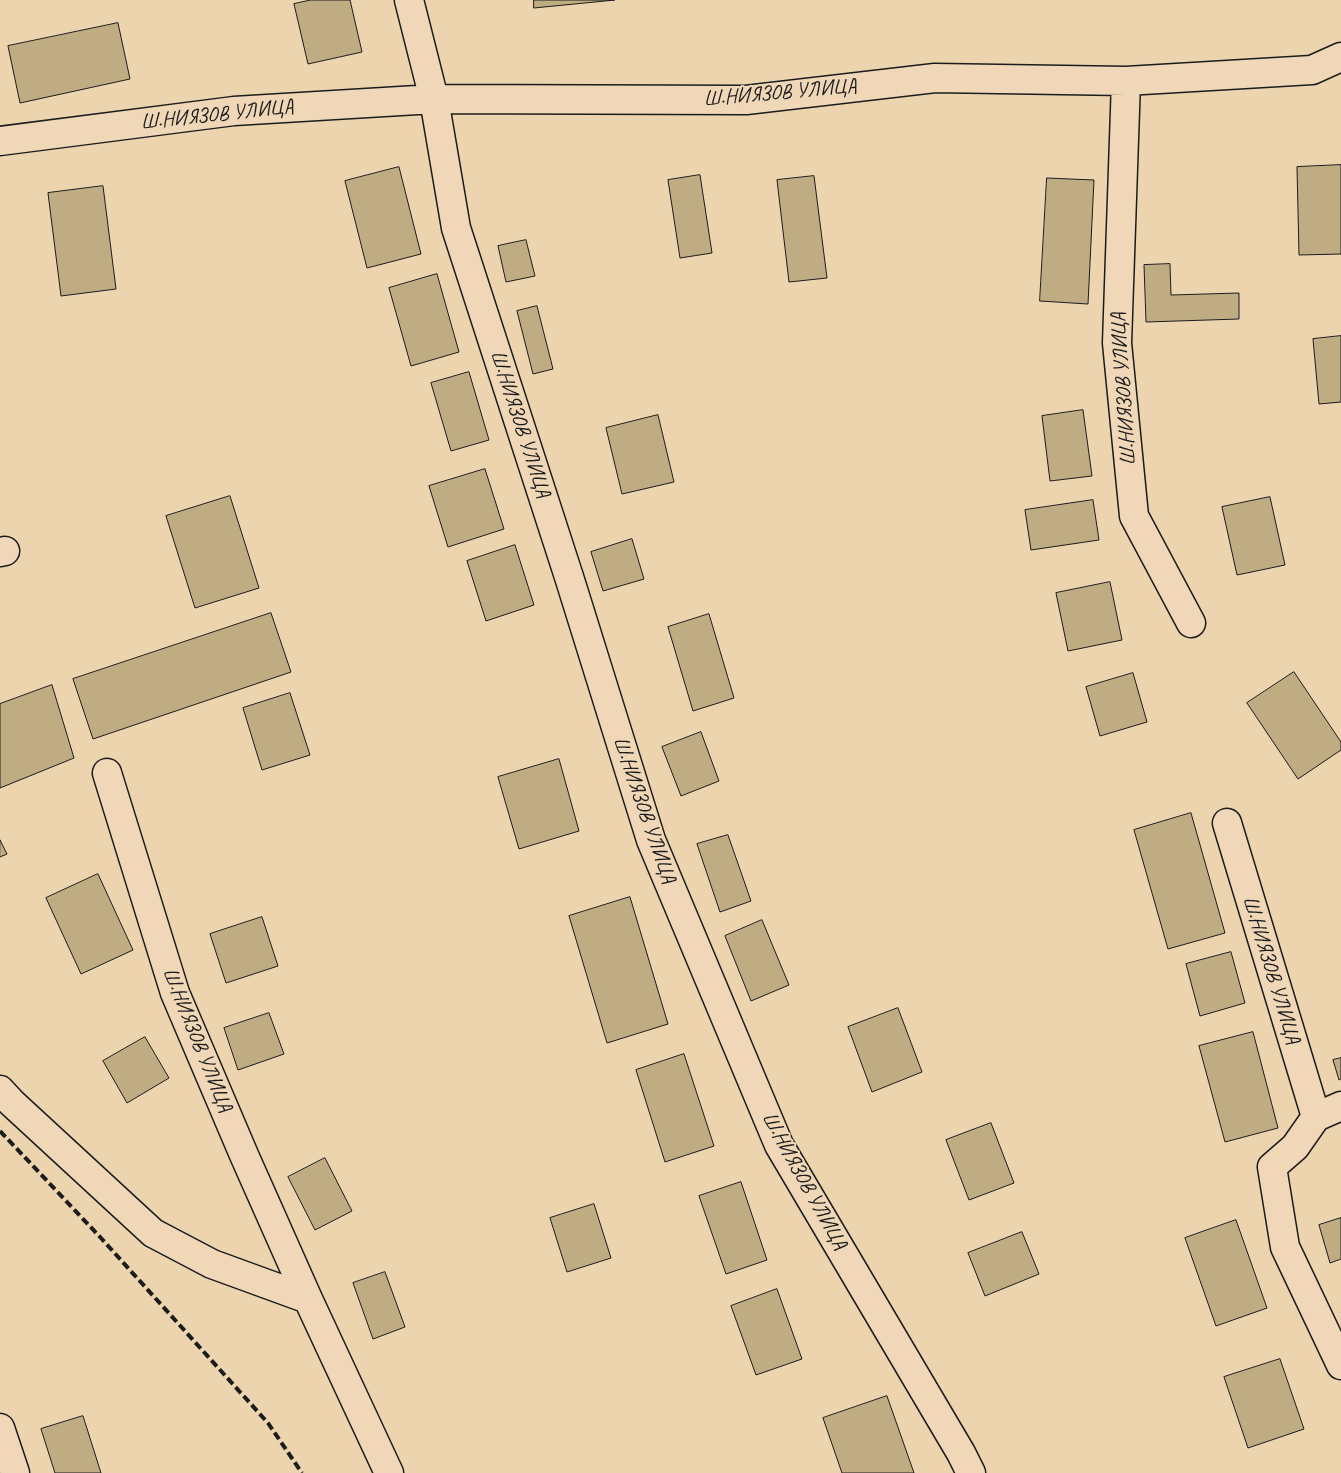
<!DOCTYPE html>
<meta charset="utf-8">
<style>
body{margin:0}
canvas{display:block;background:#ecd4ae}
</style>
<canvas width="1341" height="1473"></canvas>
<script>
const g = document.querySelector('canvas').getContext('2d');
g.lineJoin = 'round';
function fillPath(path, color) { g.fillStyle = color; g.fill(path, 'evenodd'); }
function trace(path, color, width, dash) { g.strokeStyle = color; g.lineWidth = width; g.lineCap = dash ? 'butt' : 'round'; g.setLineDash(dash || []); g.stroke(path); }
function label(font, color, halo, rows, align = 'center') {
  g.font = font + ' Caveat,sans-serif'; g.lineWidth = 4; g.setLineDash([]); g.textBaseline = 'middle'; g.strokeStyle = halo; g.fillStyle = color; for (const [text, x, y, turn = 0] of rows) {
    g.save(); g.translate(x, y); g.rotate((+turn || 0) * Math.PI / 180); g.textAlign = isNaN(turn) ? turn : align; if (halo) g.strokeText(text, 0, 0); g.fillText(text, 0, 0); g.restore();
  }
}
const building = new Path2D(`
 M311,0H350L362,52L308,64L294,4Z
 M534,0H615L534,8Z
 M118,23L130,79L20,103L8,46Z
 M1341,165V254L1299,255L1297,167Z
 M399,167L421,254L367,268L345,181Z
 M700,175L712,253L680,258L668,180Z
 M814,176L827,278L789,282L777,180Z
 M1047,178L1094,180L1088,304L1040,301Z
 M103,186L116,289L61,296L48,193Z
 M526,240L535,276L506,282L498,246Z
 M1170,264L1171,295L1239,293V319L1146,322L1144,265Z
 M437,274L459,352L411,366L389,288Z
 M537,306L553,369L533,374L517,311Z
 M1341,336V402L1319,404L1313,339Z
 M469,372L489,440L451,451L431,383Z
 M1083,410L1092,476L1050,481L1042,416Z
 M658,415L674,482L622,494L606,428Z
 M485,469L504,529L448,547L429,486Z
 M230,496L259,588L195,608L166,516Z
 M1270,497L1285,565L1237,575L1222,507Z
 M1093,500L1099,540L1031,550L1025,510Z
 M632,539L644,579L603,591L591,552Z
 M515,545L534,605L486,621L467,561Z
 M1110,582L1122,640L1068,651L1056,593Z
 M271,613L291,672L93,739L73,679Z
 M709,614L734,698L693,711L668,627Z
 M1294,672L1341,742V750L1298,779L1247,703Z
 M1133,673L1147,722L1100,736L1086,687Z
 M52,685L74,758L0,788V704Z
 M290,693L310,755L262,770L243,708Z
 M701,732L719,781L681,796L662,747Z
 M559,759L579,831L519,849L498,777Z
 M1191,813L1225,933L1168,949L1134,830Z
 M728,835L751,901L720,912L697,844Z
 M0,840L7,854L0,857Z
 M98,874L133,950L81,974L46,898Z
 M630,897L668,1024L607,1043L569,916Z
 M262,917L278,966L226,983L210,934Z
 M762,920L789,985L751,1001L725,936Z
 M1231,952L1245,1003L1200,1016L1186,964Z
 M898,1008L922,1072L872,1092L848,1027Z
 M269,1013L284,1054L238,1070L224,1028Z
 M1253,1032L1278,1128L1225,1142L1199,1046Z
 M145,1037L169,1078L127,1103L103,1061Z
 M684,1054L714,1146L665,1162L636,1070Z
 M1341,1058V1079L1339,1080L1333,1060Z
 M991,1123L1014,1183L969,1200L946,1140Z
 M325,1158L352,1211L315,1230L288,1177Z
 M741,1182L767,1260L726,1274L699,1196Z
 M594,1204L611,1258L567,1272L550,1218Z
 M1341,1218V1259L1330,1263L1319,1225Z
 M1236,1220L1267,1308L1216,1326L1185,1238Z
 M1022,1232L1039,1274L985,1296L968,1253Z
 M385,1272L405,1327L373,1339L353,1283Z
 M777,1289L802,1359L756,1375L731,1306Z
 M1280,1359L1304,1429L1248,1448L1224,1377Z
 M887,1396L914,1473H842L823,1418Z
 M83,1416L101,1473H55L41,1429Z`);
fillPath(building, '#c0ac83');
trace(building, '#1c1c1c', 1);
const street = new Path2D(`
 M1126,81L1117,343L1134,516L1191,623
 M0,141L234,111L434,99L409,0
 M0,552L5,551
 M107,773L175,993L244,1155L308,1299L389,1473
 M1227,823L1316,1117L1295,1147L1272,1167L1285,1247L1341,1365
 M0,1090L12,1103L153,1233L212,1264L308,1299
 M1316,1117L1341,1106
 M0,1428L15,1473
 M971,1473L961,1453L779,1145L651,840L570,580L456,228L434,99L746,100L935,78L1126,81L1312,70L1341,57`);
trace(street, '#1c1c1c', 31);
trace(street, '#efd7b7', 28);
trace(new Path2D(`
 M0,1131L101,1238L268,1423L302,1473`), '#1c1c1c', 4, [8, 4]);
label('21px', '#1c1c1c', '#efd7b7', [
 ["Ш.НИЯЗОВ УЛИЦА",780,93,-5],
 ["Ш.НИЯЗОВ УЛИЦА",217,115,-6],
 ["Ш.НИЯЗОВ УЛИЦА",1124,389,-94],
 ["Ш.НИЯЗОВ УЛИЦА",520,424,72],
 ["Ш.НИЯЗОВ УЛИЦА",644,810,71],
 ["Ш.НИЯЗОВ УЛИЦА",1271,970,73],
 ["Ш.НИЯЗОВ УЛИЦА",197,1040,68],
 ["Ш.НИЯЗОВ УЛИЦА",804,1181,61]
]);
</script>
